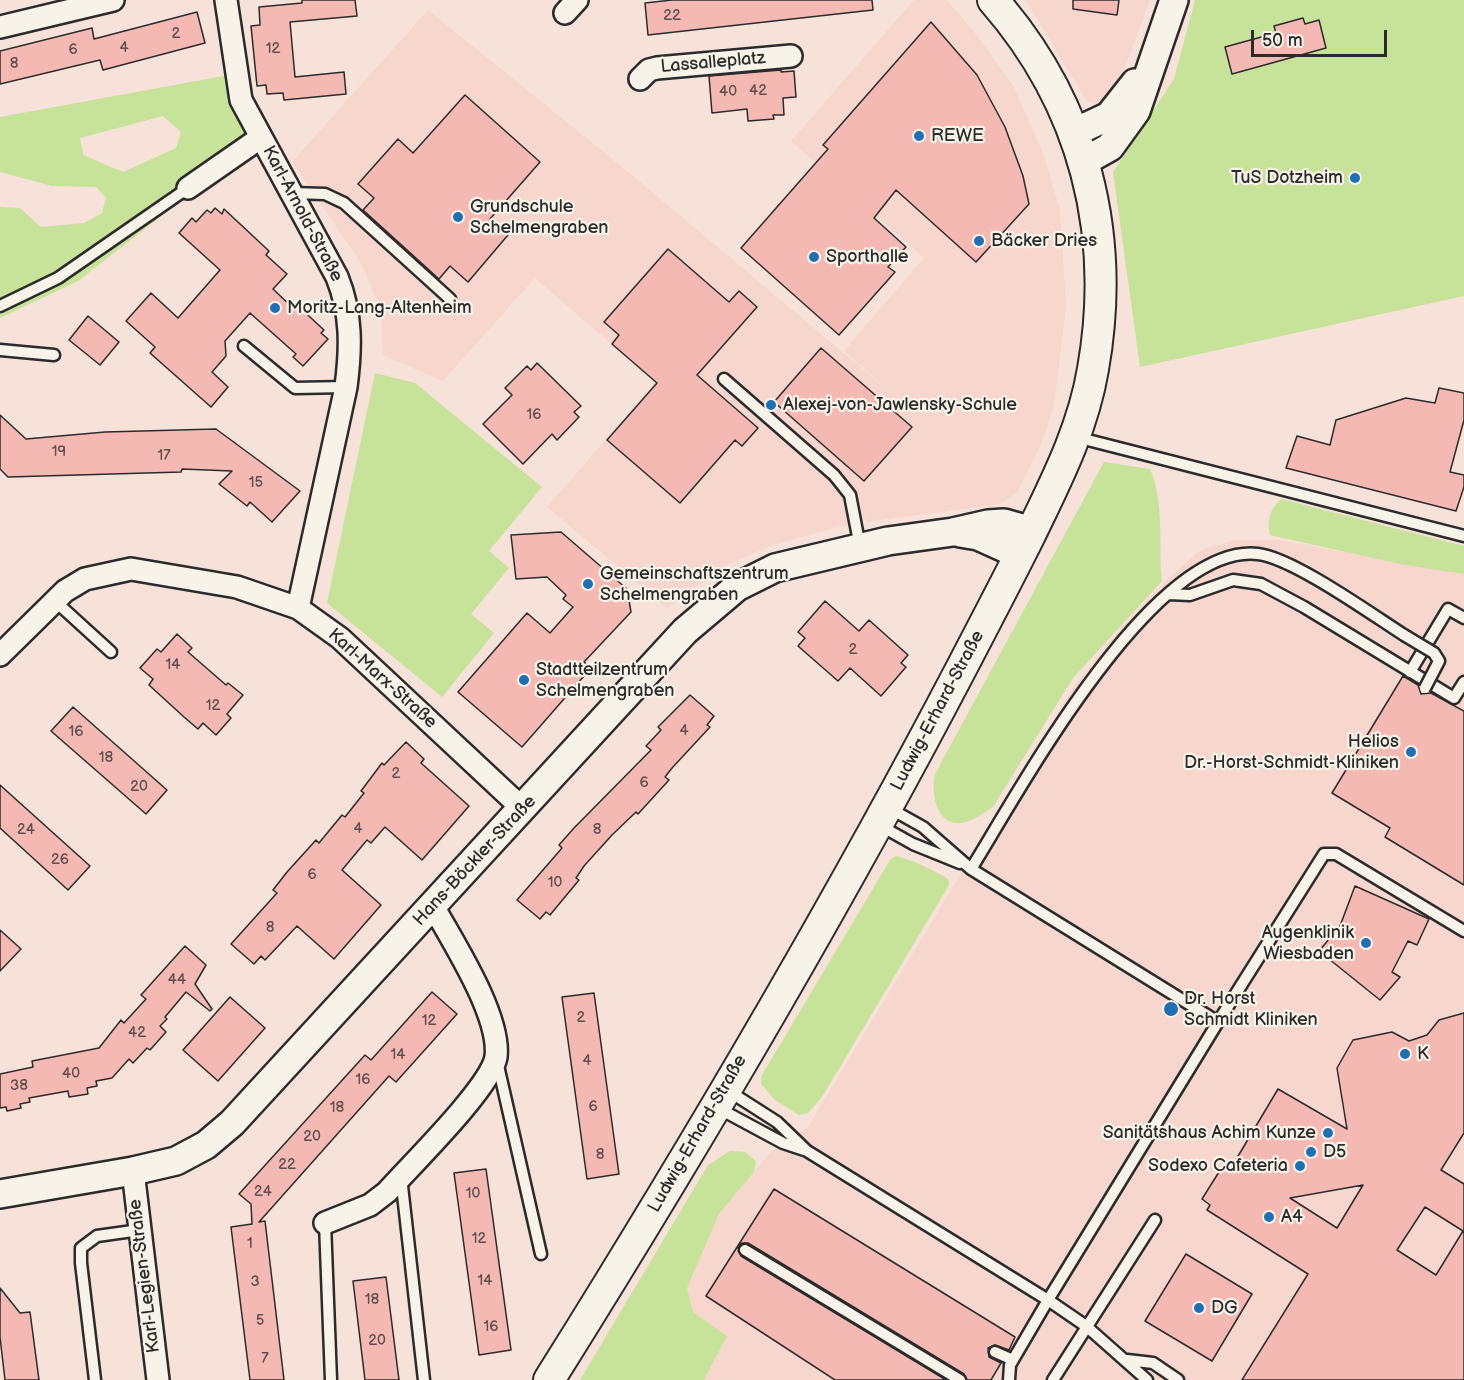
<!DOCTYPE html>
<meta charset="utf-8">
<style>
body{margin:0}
#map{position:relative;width:1464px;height:1380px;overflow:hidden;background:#f6e2d8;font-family:"Balsamiq Sans",sans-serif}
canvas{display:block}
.scale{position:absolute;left:1251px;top:30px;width:136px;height:27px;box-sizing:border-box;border:3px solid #2b2b2b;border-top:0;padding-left:8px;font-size:18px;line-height:21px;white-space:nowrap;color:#2b2b2b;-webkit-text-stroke:4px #f7f3e8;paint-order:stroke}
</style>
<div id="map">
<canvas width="1464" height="1380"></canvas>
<div class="scale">50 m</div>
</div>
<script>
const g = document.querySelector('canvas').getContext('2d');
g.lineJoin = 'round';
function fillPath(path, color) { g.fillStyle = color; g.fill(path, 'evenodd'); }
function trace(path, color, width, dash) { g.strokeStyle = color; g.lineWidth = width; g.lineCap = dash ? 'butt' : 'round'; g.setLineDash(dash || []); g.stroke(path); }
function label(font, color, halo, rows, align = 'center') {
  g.font = font + ' "Balsamiq Sans",sans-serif'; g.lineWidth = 4.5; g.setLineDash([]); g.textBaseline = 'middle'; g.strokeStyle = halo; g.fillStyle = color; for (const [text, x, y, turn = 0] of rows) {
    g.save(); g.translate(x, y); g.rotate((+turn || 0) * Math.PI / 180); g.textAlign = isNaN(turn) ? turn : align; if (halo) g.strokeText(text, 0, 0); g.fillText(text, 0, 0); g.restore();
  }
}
fillPath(new Path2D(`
 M914,0H946L972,29L1014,87L1044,156L1060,210L1066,306L1054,406L1041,445L1017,493L1000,504L866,522L865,513V520L775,544L723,567L667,608L547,507L656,382L535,278L443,381L383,355L381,310L361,263L292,162L428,10L627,171L897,398L844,351L924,258L791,141Z
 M1026,0H1150L1121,78L1107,100L1096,104L1086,100Z
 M1235,540H1279L1464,574V1380H704L727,1336L693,1312L687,1288L719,1214L770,1153L808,1127L1075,685L1122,627L1167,580L1199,551Z`), '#f6d6cd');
fillPath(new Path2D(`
 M1195,0H1464V296L1140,367L1113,172L1174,79Z
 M229,75L255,143L78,281L0,318V207L20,208L41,227L84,223L102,213L106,198L96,187L52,186L0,172V117ZM163,116L181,132L176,148L123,172L83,155L80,138Z
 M375,373L415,383L542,487L489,551L509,568L471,614L494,633L442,697L327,603Z
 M1104,462L1150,469C1165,503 1158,546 1162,581L1073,678L993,807C983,813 971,823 959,823C935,824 931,790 935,774Z
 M1281,499L1464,546V574L1400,564L1270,535C1267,519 1269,511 1281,499Z
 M896,856C915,861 932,869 948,879L949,885L822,1097L808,1113L799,1115L775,1100L761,1084L762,1075L890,860Z
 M730,1151L745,1152L756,1161L754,1172L719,1214L687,1288L693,1312L727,1336L704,1380H580L708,1165Z`), '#c7e299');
const building = new Path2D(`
 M302,0H355L357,16L290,22L295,77L344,72L346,94L284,100L283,93L267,94L266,85L257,86L251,26L260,25L259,7L302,3Z
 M672,0H872L873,10L648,35L645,3Z
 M1073,0H1119L1117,15L1073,9Z
 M197,12L205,43L103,70L100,60L0,84V51L92,28L94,39Z
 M1303,18L1305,24L1319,20L1326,48L1232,74L1225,47L1276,33L1274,26Z
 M931,22L977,75L1005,127L1023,176L1029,204L976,262L896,190L874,218L906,247L888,267L895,272L839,335L741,248L828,149L823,145Z
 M781,70V72L794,71L796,97L783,98L784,115H773L774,119L748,121L747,109L712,113L709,76Z
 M465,95L540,162L490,219L508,235L468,282L450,266L439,279L363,210L374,198L358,184L398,139L413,153Z
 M215,208L222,214L224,209L269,251L266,255L287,274L273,289L294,309L297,305L324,330L321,333L328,339L303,366L293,357L296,354L250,313L225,341L226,356L212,372L228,387L211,407L150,353L155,347L126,321L151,293L178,318L220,270L179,233L192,218L196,222L207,210L211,213Z
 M668,249L729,302L739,291L757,307L697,375L758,428L742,446L735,440L680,503L607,440L657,383L612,344L619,335L604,322Z
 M88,316L119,342L100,365L69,340Z
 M821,348L912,427L864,481L774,402Z
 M537,363L581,406L574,412L579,417L557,440L552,434L523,464L483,424L512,395L505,388L527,366L531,370Z
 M1439,388L1464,393V420L1450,472L1464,475V487L1456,511L1286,468L1297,436L1330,445L1336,420L1406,398L1435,403Z
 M0,415L26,439L105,432L216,429L300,491L272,522L250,502L247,506L219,484L232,471L182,469L181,472L8,477L0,469Z
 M561,532L627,589L631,612L584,662L591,668L522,747L458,692L527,613L550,633L573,607L563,599L566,595L547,577L516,579L511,535Z
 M825,601L859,631L869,620L908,655L901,663L906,667L881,696L850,668L838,681L798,646L805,638L798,632Z
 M177,634L192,648L188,652L226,685L228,683L243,695L227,714L231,718L216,735L203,723L198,729L184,717L149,685L153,679L140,668L157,649L161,652Z
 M1403,676L1418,685L1421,694L1431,693L1464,711V885L1385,837L1390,828L1332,793Z
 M690,695L714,716L707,725L710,727L672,768L665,777L669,780L638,814L636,812L612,835L584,866L576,878L579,880L550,915L546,912L540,919L517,900L562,848L559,845L574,828L651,750L646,746L661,730L658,727Z
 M73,707L167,790L146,814L51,731Z
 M406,742L424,759L421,763L469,806L422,860L385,827L371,843L367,840L342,870L381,905L334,959L297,926L265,960L261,956L254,964L231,944L277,893L273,890L287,872L316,840L319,843L342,815L345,817L364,793L361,791L382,763L384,765Z
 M0,785L90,866L68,890L0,828Z
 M1355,886L1429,919L1417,945L1408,941L1392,972L1400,977L1380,1000L1319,951L1340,926Z
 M0,930L21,949L0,971Z
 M185,946L206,965L195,984L212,1009L210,1011L186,992L165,1017L167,1019L160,1026L166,1032L150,1050L147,1048L133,1063L129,1059L112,1078L96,1081L97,1086L87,1088L88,1094L69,1097L68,1091L29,1098L30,1102L20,1104L21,1108L7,1111L6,1107L0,1108V1074L33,1067L32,1061L99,1048L121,1020L124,1023L146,999L141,995Z
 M432,992L457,1014L396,1082L389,1076L259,1222L265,1221L284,1380H250L231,1227L252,1224L251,1204L239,1194L365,1055L371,1060Z
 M594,993L619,1174L587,1179L562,997Z
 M230,997L265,1028L218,1081L183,1050Z
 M1464,1013V1133L1441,1170L1464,1184V1380H1242L1308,1274L1207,1210L1210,1205L1202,1199L1224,1164L1231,1168L1278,1089L1347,1129L1337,1068L1353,1040L1392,1032L1409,1041L1427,1035L1439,1020ZM1363,1185L1337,1228L1290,1198ZM1425,1207L1463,1231L1436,1275L1397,1250Z
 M486,1169L511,1350L479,1355L454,1173Z
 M774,1189L1015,1337L1009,1350L995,1345L988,1348L989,1357L1001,1363L991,1380H967L964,1374L748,1243H742L738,1247L741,1256L946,1380H835L706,1296Z
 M1186,1254L1252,1294L1212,1361L1145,1321Z
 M386,1277L399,1380H365L353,1281Z
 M0,1288L20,1313L30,1312L39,1380H5L0,1337Z`);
fillPath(building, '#f5b9b3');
trace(building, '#2b2b2b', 1.5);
const service = new Path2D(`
 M292,193L325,194L344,203L450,299
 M0,306L58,278L188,188
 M244,346L295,388L346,387
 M0,350L54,355
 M724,379L834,475L850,495L860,547
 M1076,437L1464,536
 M1169,594L1190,595L1233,580L1261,584L1304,607L1454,698L1464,682
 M55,601L111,652
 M1410,672L1448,609L1464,618
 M889,808L923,827L971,869L1218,1022L1048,1300L1010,1365L1009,1380
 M879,825L913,844L960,863
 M971,869C1019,792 1153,542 1258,554C1293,558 1371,614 1404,635
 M1218,1022L1324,854H1336L1464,931
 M497,1061L541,1254
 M727,1090L777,1122L807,1151
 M718,1108L783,1143L807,1151L1048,1300L1086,1326L1147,1380
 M401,1177L424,1380
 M325,1223L331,1380
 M745,1250L960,1380
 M995,1352L1013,1360
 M1127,1360L1153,1363L1178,1380
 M95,1380L81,1263V1248L97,1236L140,1230
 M1053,1380L1155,1220`);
const minor = new Path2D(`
 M226,0L241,100L337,277C352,314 351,348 346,387L298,608
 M565,13L577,0
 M0,27L113,0
 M640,79L649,70L657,68L791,56
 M188,188L260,138
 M0,655L65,591L85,579L131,569L237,587L298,608L340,638L523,809
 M133,1171L158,1380
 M325,1223L370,1205L387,1192C410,1166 491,1087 496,1057C501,1016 453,942 433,906`);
const tertiary = new Path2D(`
 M1073,133L1109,116L1135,83
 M1085,161L1110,147L1136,111L1174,0
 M960,533L978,536L1020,555
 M0,1194L133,1171L176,1161L206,1145L232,1123L685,631L737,587L775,568L888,541L953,532L988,524L1004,523L1032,531`);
const secondary = new Path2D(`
 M549,1380C695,1147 835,910 962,667C985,623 1008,579 1030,535C1056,481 1083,429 1093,369C1117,233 1084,104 993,0`);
trace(service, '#2b2b2b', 15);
trace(minor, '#2b2b2b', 26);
trace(tertiary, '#2b2b2b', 32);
trace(secondary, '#2b2b2b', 34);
trace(service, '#f7f3e8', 10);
trace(minor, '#f7f3e8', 21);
trace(tertiary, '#f7f3e8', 27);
trace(secondary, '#f7f3e8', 30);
const serviceBridge = new Path2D(`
 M1404,635L1434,653L1439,661L1425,688`);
trace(serviceBridge, '#2b2b2b', 15, []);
trace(serviceBridge, '#f7f3e8', 10);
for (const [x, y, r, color] of [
 [919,136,6,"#1f6fb2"],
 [1355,178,6,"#1f6fb2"],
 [458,217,6,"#1f6fb2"],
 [979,241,6,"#1f6fb2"],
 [814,257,6,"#1f6fb2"],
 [275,308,6,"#1f6fb2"],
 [771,405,6,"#1f6fb2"],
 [588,584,6,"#1f6fb2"],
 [524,680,6,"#1f6fb2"],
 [1411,752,6,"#1f6fb2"],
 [1366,943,6,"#1f6fb2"],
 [1171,1009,8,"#1f6fb2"],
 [1405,1054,6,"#1f6fb2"],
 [1328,1133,6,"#1f6fb2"],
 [1311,1152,6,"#1f6fb2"],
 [1300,1166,6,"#1f6fb2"],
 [1269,1217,6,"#1f6fb2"],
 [1199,1308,6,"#1f6fb2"]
]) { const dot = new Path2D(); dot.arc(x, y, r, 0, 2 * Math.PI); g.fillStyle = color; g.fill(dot); trace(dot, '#f7f3e8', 2); }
label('15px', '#5e4e4d', null, [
 ["22",672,16],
 ["2",176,34],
 ["4",124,48],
 ["12",273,49],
 ["6",73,50],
 ["8",14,64],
 ["42",758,91],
 ["40",728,92],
 ["16",534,415],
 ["19",59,452],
 ["17",164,456],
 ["15",256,483],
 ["2",853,650],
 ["14",173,665],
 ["12",213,706],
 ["4",684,731],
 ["16",76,732],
 ["18",106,758],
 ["2",396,774],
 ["6",644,783],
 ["20",139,787],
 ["4",358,829],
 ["24",26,830],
 ["8",597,830],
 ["26",60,860],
 ["6",312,875],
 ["10",555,883],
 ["8",270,928],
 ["44",177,980],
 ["2",581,1018],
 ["12",429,1021],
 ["42",137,1033],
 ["14",398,1055],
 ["4",587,1061],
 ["40",71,1074],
 ["16",363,1080],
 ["38",19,1086],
 ["6",593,1107],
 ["18",337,1108],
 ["20",312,1137],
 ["8",600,1155],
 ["22",287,1165],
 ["24",263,1192],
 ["10",473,1194],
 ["12",479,1239],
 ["1",250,1244],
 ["14",485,1281],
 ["3",255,1282],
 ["18",372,1300],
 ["5",260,1321],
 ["16",491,1327],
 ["20",377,1341],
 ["7",265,1359]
]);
label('18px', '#2b2b2b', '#f7f3e8', [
 ["Lassalleplatz",713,63,-5],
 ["Karl-Arnold-Straße",302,214,62],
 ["Karl-Marx-Straße",382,679,42],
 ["Ludwig-Erhard-Straße",938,711,-62],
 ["Hans-Böckler-Straße",475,861,-47],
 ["Ludwig-Erhard-Straße",698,1134,-60],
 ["Karl-Legien-Straße",145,1276,-97]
]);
label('18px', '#2b2b2b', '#f7f3e8', [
 ["REWE",931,136],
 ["TuS Dotzheim",1343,178,"right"],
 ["Grundschule",470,207],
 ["Schelmengraben",470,228],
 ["Bäcker Dries",991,241],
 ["Sporthalle",826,257],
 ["Moritz-Lang-Altenheim",287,308],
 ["Alexej-von-Jawlensky-Schule",783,405],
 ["Gemeinschaftszentrum",600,574],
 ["Schelmengraben",600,595],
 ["Stadtteilzentrum",536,670],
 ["Schelmengraben",536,691],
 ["Helios",1399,742,"right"],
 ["Dr.-Horst-Schmidt-Kliniken",1399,763,"right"],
 ["Augenklinik",1354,933,"right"],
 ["Wiesbaden",1354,954,"right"],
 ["Dr. Horst",1184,999],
 ["Schmidt Kliniken",1184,1020],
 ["K",1417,1054],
 ["Sanitätshaus Achim Kunze",1316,1133,"right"],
 ["D5",1323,1152],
 ["Sodexo Cafeteria",1288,1166,"right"],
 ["A4",1281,1217],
 ["DG",1211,1308]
], 'left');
</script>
